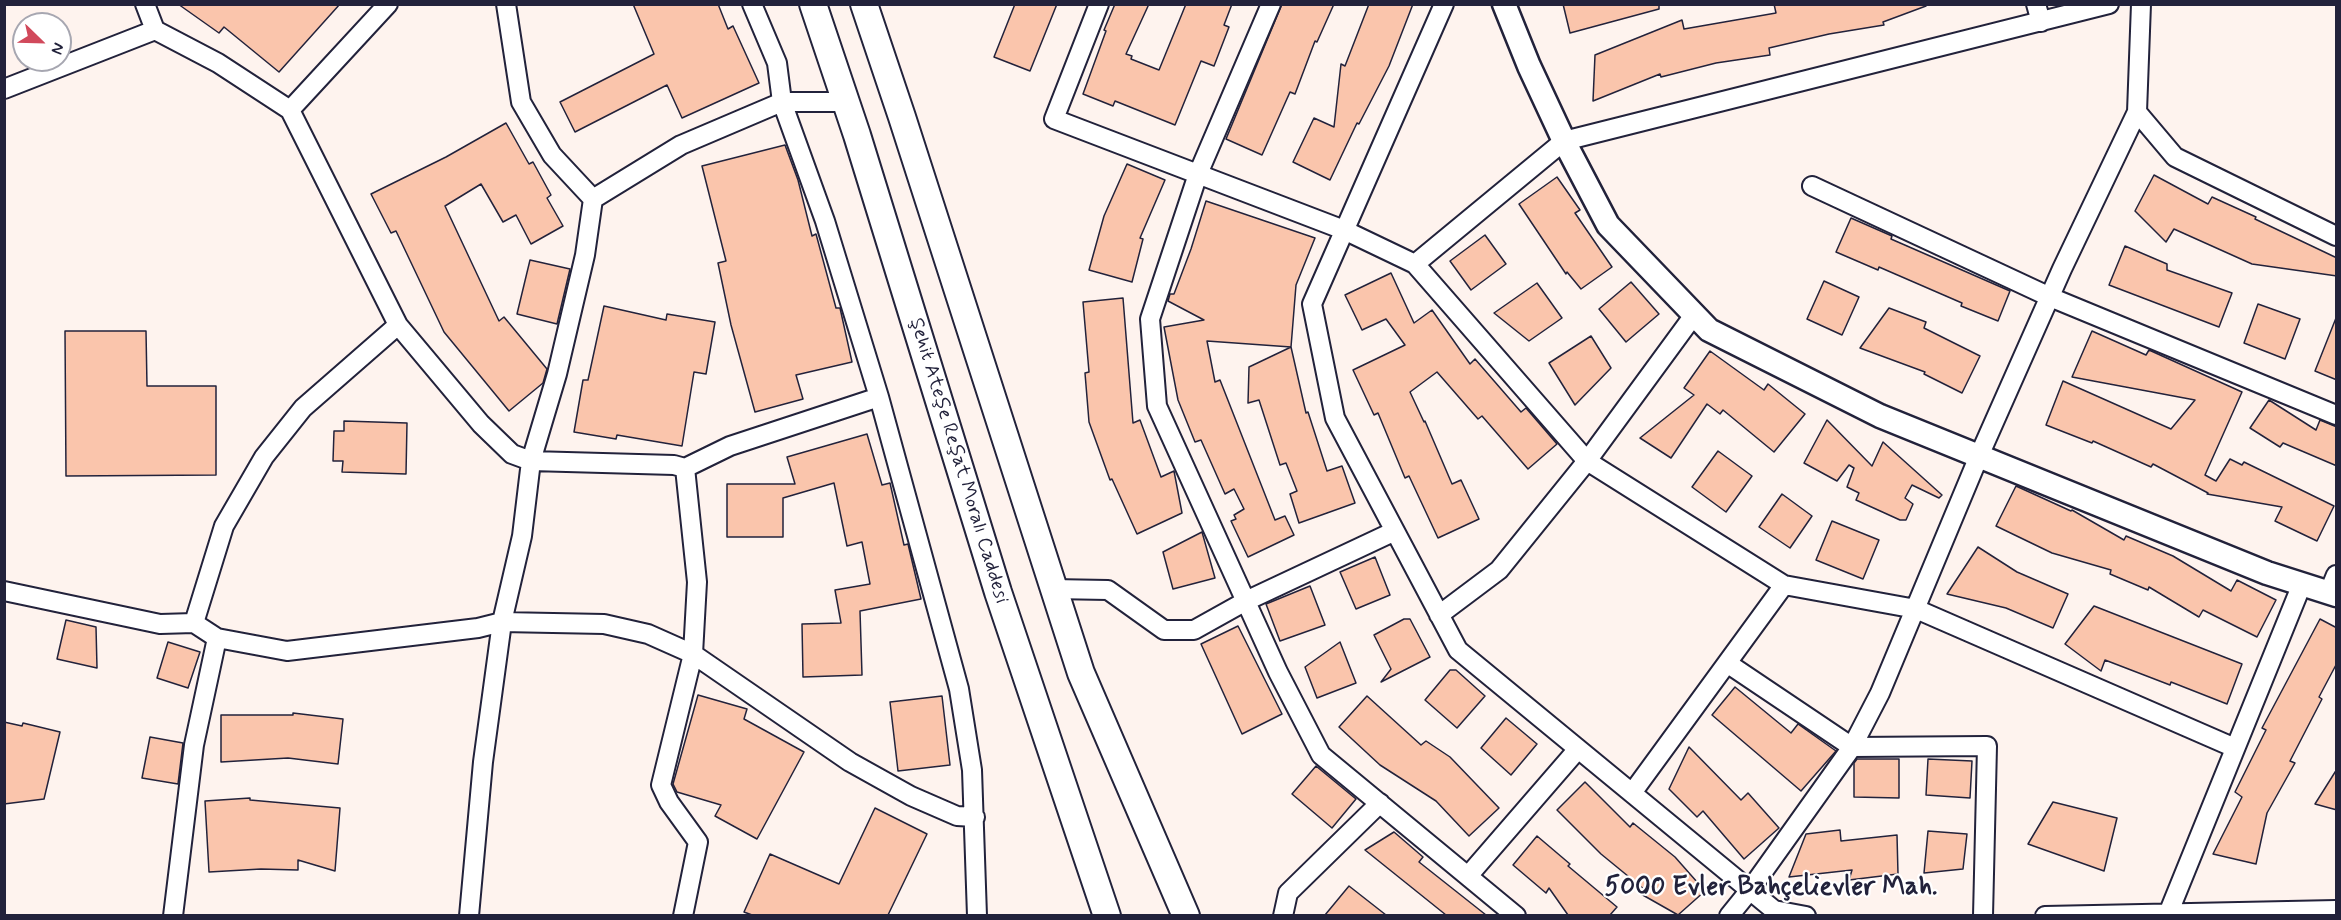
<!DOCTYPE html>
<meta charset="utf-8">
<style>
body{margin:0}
#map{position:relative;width:2341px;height:920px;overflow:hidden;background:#fef3ee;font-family:Mynerve,sans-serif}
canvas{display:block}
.frame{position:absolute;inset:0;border:6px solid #22223b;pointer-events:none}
.north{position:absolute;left:12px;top:12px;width:60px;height:60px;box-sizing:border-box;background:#fff;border:2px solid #a7a7b1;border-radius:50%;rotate:113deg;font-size:16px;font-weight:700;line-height:24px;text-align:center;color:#22223b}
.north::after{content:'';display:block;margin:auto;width:21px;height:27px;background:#d1495b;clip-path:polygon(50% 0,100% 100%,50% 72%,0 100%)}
</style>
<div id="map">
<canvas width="2341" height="920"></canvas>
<div class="frame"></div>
<div class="north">N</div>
</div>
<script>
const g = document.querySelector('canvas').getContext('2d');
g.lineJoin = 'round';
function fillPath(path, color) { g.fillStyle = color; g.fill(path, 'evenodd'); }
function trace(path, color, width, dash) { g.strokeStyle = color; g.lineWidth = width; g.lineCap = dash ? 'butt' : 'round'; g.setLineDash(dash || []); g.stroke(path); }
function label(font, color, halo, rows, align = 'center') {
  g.font = font + ' Mynerve,sans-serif'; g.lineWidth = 4.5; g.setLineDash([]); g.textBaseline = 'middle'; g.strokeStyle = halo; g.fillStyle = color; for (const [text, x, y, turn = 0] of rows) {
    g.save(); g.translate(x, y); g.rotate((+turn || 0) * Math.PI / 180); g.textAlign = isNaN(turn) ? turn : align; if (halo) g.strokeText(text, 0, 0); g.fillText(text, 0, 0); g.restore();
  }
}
const building = new Path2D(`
 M178,4H340L279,72L224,27L219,33Z
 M633,4H718L728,29L733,26L759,83L682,118L667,85L575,132L560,102L654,54Z
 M1015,4H1057L1030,71L994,57Z
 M1115,4H1149L1126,54L1132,56L1131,59L1159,70L1186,4H1232L1224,25L1229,27L1214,66L1201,61L1175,125L1115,101L1113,106L1083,94L1106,31L1104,30Z
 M1282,4H1334L1317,42L1315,41L1295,94L1290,92L1262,155L1226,139Z
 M1369,4H1413L1389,66L1359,124L1357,123L1330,180L1293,162L1314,118L1334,127L1341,64L1345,66Z
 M1563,4H1659V9L1570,33Z
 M1774,4H1925L1926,6L1883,22L1884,25L1829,34L1769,48L1770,55L1716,63L1661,77L1660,74L1593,101L1595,55L1682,20L1684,29L1776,13Z
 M506,123L529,164L533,162L551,195L547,198L563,226L531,244L516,215L503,222L481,184L445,206L499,321L504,317L547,369L543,383L509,411L444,332L396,231L391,233L371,194L446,157Z
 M785,145L798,180L812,236L816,234L836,308H840L852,362L796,375L803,399L755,412L731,325L718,263L726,261L702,166Z
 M1127,164L1165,180L1140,238L1143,239L1132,282L1089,270L1104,216Z
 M2154,175L2208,204L2212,197L2256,217L2255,219L2337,258V276L2252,264L2174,229L2166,242L2135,211Z
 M1557,177L1580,210L1575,213L1612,267L1581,289L1567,272L1566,274L1519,204Z
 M1206,201L1315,238L1296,285L1291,347L1207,341L1215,382L1220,380L1275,520L1285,516L1294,535L1248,557L1231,521L1236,519L1234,515L1244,509L1234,489L1225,494L1201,440L1195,442L1178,400L1164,327L1204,320L1168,301L1170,294H1174L1191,249Z
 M1851,218L1892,236L1891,239L2010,291L1998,321L1961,306L1962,303L1879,267L1878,270L1836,252Z
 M1485,235L1506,264L1471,290L1450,261Z
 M2125,246L2167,264V270L2232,293L2219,327L2109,285Z
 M530,260L570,269L557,324L517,314Z
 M1391,273L1414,323L1432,310L1470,364L1475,359L1521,412L1526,408L1557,444L1528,469L1482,416L1478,419L1437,372L1410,392L1424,422L1425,421L1452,484L1461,480L1479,519L1438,538L1409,476L1405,478L1378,413L1374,415L1353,370L1405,345L1386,319L1362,330L1345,295Z
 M1824,281L1859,297L1842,335L1807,319Z
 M1631,282L1659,314L1626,342L1599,309Z
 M1537,283L1562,318L1529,341L1494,313Z
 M1123,298L1133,423L1140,420L1161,477L1174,471L1182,513L1137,534L1112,479L1110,480L1089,422L1085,373L1089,372L1083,302Z
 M2258,304L2300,319L2285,359L2244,343Z
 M604,306L666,320L667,314L715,322L706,374L694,372L682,446L617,435L616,439L574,432L583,380H588Z
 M1889,308L1926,322L1924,328L1980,356L1962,393L1924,374L1925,372L1860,348Z
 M2336,318H2337V380L2315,371Z
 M65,331H146L147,386H216V475L66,476Z
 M2092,331L2146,355L2149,350L2242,392L2205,475L2216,481L2230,459L2242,465L2244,462L2334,506L2317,541L2275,521L2282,507L2207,494L2208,493L2153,464L2151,467L2093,441L2092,443L2046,425L2063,381L2171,429L2195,400L2072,377Z
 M1591,336L1611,368L1575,405L1549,363Z
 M1291,347L1306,413L1308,412L1327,471L1342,466L1355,503L1299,523L1290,494L1297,491L1286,463L1280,465L1259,400L1248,403L1249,367Z
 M1710,351L1764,390L1768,384L1805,414L1774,452L1723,410L1720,414L1707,404L1671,458L1640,438L1694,395L1684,388Z
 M2269,400L2316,430L2320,420L2337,427V466L2283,443L2280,447L2250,428Z
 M1827,420L1872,466L1883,442L1942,495L1939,498L1912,485L1905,498L1913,504L1906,520H1900L1856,500L1859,493L1847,487L1854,468L1849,465L1837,481L1804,463Z
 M344,421L407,423L406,474L342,472L343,461H333L334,431H344Z
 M867,434L882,485L890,483L904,545L908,544L921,599L860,611L862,675L803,677L802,624L841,623L835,590L870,584L862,542L847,546L834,483L783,498V537H727V484H795L787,457Z
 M1718,451L1752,476L1726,512L1692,487Z
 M2016,486L2071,511L2072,510L2124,540L2126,536L2173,556L2231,591L2237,580L2276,600L2257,637L2203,610L2199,617L2149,587L2148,590L2110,574L2111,570L2052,553L1996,526Z
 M1782,494L1812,516L1790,548L1759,527Z
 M1832,521L1879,540L1863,579L1816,560Z
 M1202,532L1215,578L1173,589L1163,552Z
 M1978,547L2017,572L2068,594L2053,628L2006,608L1947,594Z
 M1375,557L1390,595L1356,609L1340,572Z
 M1310,586L1325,625L1280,641L1266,604Z
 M2094,606L2242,664L2227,704L2171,682L2170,685L2105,660L2101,671L2065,644Z
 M1404,619H1410L1430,657L1381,682L1391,669L1374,635Z
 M2320,619L2337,628V663L2319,697L2322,699L2290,761L2295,763L2267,813L2256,864L2213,854L2242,797L2235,792L2266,730L2262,728Z
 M66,620L96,627L97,668L57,659Z
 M1238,626L1282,714L1242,734L1201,644Z
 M168,642L200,652L188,688L157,678Z
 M1340,642L1356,683L1317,698L1305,667Z
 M1450,670H1456L1485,696L1457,728L1425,700Z
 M1735,687L1791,733L1798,724L1836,751L1801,791L1712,715Z
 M698,695L747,709L744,719L804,752L757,839L715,816L721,805L677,792L673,784Z
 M942,696L950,765L898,771L890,702Z
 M1367,696L1421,745L1426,741L1450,757L1499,808L1469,836L1436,801L1380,765L1339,727Z
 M293,713L343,719L338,764L288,758L221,762V715H293Z
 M1506,718L1537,744L1511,775L1481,748Z
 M4,722L22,726L23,723L60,732L44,799L4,804Z
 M150,737L183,743L178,784L142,778Z
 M1689,747L1741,800L1748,793L1779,828L1744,859L1703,811L1697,817L1669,789Z
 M1857,759H1899V798L1854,797V763Z
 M1928,759L1972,761L1970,798L1926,795Z
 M1316,766L1356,799L1332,828L1292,794Z
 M2337,769V810L2315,804Z
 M1585,782L1630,827L1633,823L1675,857L1705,891L1678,915L1641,894L1645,890L1601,854L1557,810Z
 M250,798V800L340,808L335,871L298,860V870L261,869L209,872L205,801Z
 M2053,802L2117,818L2104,871L2028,844Z
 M875,808L927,834L888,915H752L744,912L770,854L839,884Z
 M1840,830L1841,841L1897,835L1898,874L1849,880L1852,870L1789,877L1806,834Z
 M1928,831L1967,834L1963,869L1924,873Z
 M1394,832L1423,857L1419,862L1486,915H1446L1365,850Z
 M1537,836L1570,864L1568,866L1617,907L1610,915H1568L1549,888L1546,893L1513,865Z
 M1349,886L1386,915H1325Z`);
fillPath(building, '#fac5ac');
trace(building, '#22223b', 1.5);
const minor = new Path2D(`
 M145,4L155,30L218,63L290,110L398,325L481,424L512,454L531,461L674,465L685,468L730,446L879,397
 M506,4L521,102L552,155L593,199
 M752,4L777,63L782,102L825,221L879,397L959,689L972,770L977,916
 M1099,4L1054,119L1344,230L1415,264L1587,461L1784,585L1916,609L2235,748
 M1271,4L1198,174L1150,319L1157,406L1278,672L1321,755L1516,916
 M1444,4L1312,304L1335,418L1458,650L1774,910L1806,916
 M2036,4L2041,22
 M4,89L155,30
 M290,110L388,4
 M2137,112L2175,157L2336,236
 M1812,186L2050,297L2336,415
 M593,199L681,145L782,102H846
 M1415,264L1564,141L2109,4
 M1052,589L1108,590L1164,630H1194L1246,601L1395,531
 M4,591L160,624L194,623L217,638L287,651L478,628L502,622L604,624L648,634L693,654L850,762L911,796L957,816L975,817
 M2329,592L2336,575
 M1439,615L1499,570L1587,461L1694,315
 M194,623L224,526L264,457L303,408L398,325
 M1727,663L1852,747L1987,746L1983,916
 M1632,793L1784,585
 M1468,876L1578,749
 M2168,914L2302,584
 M173,916L194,745L217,638
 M469,916L483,762L502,622L522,536L531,461L557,374L585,255L593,199
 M683,916L698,842L669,802L661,785L693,654L697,582L685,468
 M1283,916L1288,893L1380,803
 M1729,916L1750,890L1852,747L1880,693L1979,456L2062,269L2137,112L2141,4
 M2045,916L2336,910`);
const tertiary = new Path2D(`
 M1504,4L1529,66L1564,141L1608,225L1709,330L1880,416L2267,573L2336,595`);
const secondary = new Path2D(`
 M813,4L857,135L998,592L1107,916
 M864,4L902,117L1081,673L1186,916`);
trace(minor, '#22223b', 22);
trace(tertiary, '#22223b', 27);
trace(secondary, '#22223b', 30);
trace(minor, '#fff', 18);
trace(tertiary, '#fff', 22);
trace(secondary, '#fff', 26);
label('20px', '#22223b', '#fff', [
 ["Şehit Ateşe Reşat Moralı Caddesi",958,461,73]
]);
label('bold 26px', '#22223b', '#fff', [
 ["5000 Evler Bahçelievler Mah.",1771,889]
]);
</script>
